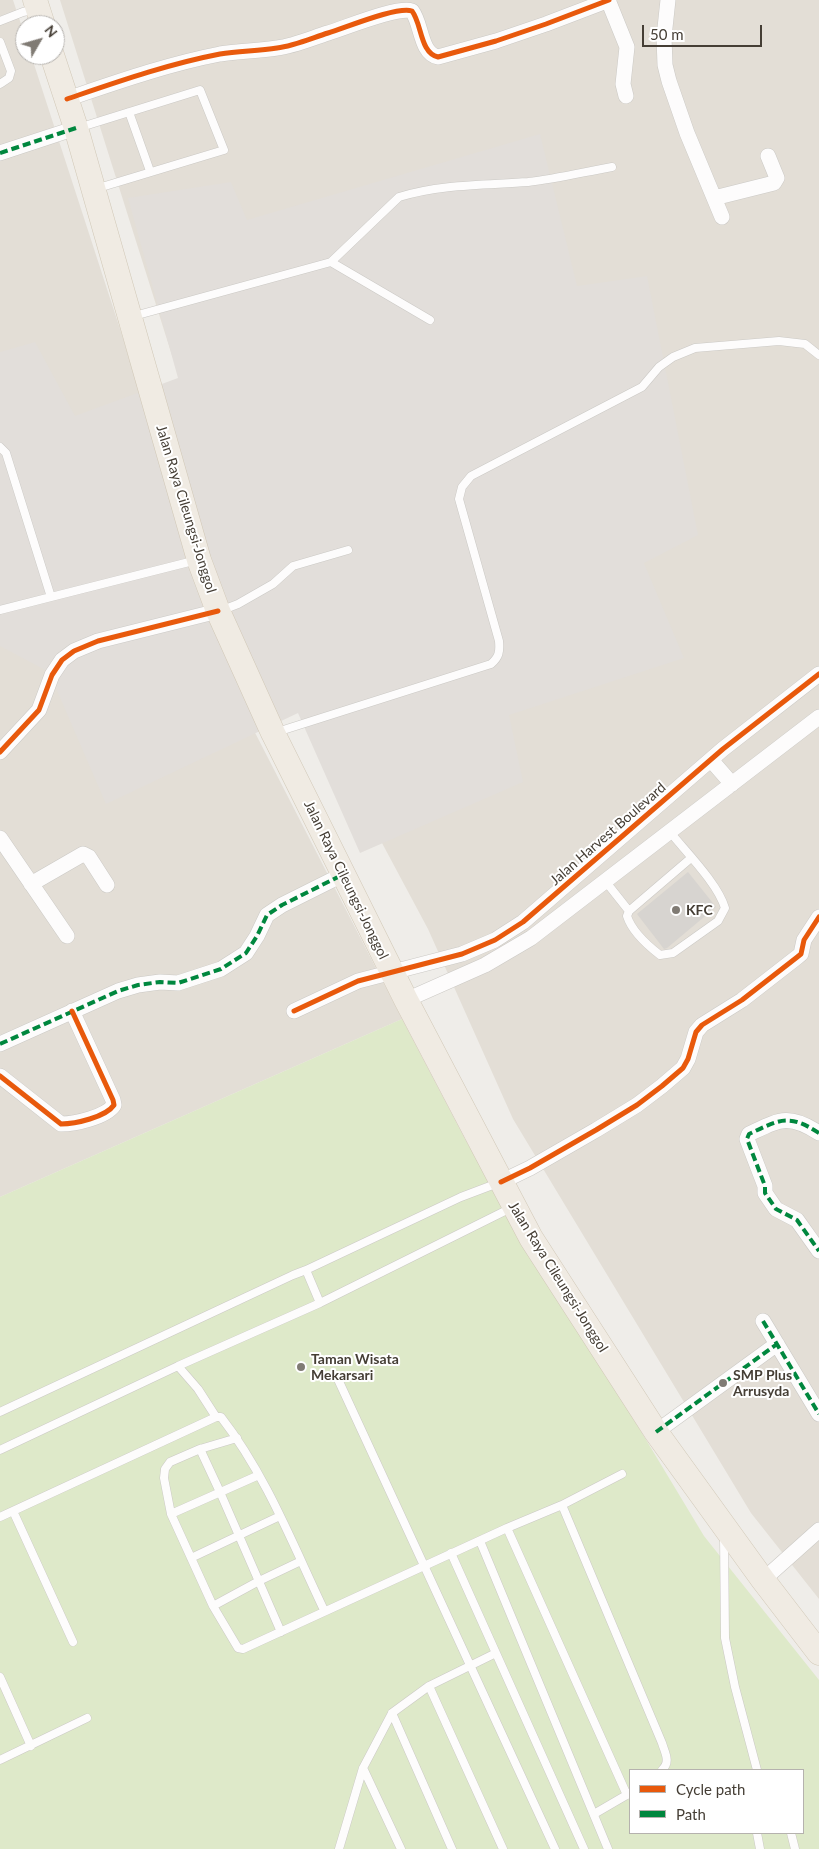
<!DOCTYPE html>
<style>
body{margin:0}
#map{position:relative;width:819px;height:1849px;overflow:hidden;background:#efede9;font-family:Lato,sans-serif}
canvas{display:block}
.legend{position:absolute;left:629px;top:1769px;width:175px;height:65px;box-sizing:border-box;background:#fff;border:1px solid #b5b2ae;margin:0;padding:6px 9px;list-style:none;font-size:15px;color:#453e35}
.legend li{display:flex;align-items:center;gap:10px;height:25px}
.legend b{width:25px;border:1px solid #b5b2ae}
.north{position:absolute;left:15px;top:15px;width:50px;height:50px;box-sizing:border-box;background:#fff;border:1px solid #b5b2ae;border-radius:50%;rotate:52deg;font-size:14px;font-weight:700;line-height:20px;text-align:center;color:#453e35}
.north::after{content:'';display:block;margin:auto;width:18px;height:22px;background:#807b74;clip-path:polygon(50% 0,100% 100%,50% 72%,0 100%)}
.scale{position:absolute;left:642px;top:25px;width:120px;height:22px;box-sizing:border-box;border:2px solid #453e35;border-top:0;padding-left:6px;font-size:15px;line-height:18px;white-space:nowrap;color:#453e35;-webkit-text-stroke:4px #fff;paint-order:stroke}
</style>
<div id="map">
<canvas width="819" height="1849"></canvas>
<ul class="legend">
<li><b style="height:6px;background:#e8590c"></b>Cycle path</li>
<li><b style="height:6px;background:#00873e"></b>Path</li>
</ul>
<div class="north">N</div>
<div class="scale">50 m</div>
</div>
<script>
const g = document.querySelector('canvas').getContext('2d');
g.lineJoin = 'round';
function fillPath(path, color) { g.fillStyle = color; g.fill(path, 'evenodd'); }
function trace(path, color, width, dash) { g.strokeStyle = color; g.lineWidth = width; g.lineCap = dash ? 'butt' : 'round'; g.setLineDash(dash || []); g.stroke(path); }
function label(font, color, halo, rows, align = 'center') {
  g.font = font + ' Lato,sans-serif'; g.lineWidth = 4; g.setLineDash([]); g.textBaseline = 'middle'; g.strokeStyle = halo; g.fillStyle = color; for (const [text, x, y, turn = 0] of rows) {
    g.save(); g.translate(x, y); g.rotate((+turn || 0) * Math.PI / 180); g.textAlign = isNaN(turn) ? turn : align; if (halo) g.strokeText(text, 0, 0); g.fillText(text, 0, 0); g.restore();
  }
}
fillPath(new Path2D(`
 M0,0H13L25,36V55H31L121,332L228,680L402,1019L0,1197Z
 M60,0H819V1599L751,1513L513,1119L428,929L245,587Z`), '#e3ded6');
fillPath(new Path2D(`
 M540,134L577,286L647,276L698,535L644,563L684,658L509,715L523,782L360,853L298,713L106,804L49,672L0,646V352L35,342L75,416L178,378L128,198L231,182L247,220Z`), '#e2deda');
fillPath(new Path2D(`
 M402,1019L466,1141L704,1536L819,1680V1849H0V1197ZM630,1770H803V1833H630Z`), '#dee9c9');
fillPath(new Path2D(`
 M688,872L716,907L667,948L664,949L637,914Z`), '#d7d4d0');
const lane = new Path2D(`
 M0,21L23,12L36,9
 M0,42L11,71L9,78L0,84
 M129,112L150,171
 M78,128L200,90L224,150L95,189
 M331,262L430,320
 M134,316L331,262L399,197C440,184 486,185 528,182C556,179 584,172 612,167
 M0,447L6,453L51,597L197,560
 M0,610L51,597
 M220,611L238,604L273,584L293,566L348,550
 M277,732L491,664C499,657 500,652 499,641L459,499L462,487L471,476L642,387L659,367L673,357L695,348L779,341L805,344L819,355
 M670,832C687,853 718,884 725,908L718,921L673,953L660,955C647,945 632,932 627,916L629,911L691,858
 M606,882L629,911
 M306,1270L320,1303
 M178,1366L198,1389L216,1417
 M336,1375L555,1849
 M0,1412L293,1275L306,1270L461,1197L498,1183
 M237,1438L200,1449L170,1462L165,1469L164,1478L171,1514L213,1606L238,1648L243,1649L507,1528L562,1505L622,1474
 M200,1449L220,1492L281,1632
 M0,1450L178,1366L320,1303L513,1207
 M562,1505L662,1743C665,1753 671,1762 662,1770
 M13,1511L73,1642
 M171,1514L259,1475
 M0,1517L216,1417H221C266,1475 293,1545 324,1610
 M507,1528L627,1795
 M724,1536L725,1638L735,1687L757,1770
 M480,1541L608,1849
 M451,1553L584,1849
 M191,1558L280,1516
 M213,1606L259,1581L301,1561
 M0,1677L31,1746
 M429,1686L503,1849
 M392,1713L452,1849
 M0,1760L87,1718
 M363,1768L401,1849
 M594,1814L630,1793
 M757,1833L760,1849
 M791,1833L795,1849
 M339,1849L363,1768L392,1713L429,1686L496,1653`);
const street = new Path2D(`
 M608,0L627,47L623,84L626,96
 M668,0L664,37L665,65L669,81L687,133L722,217
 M67,99C117,82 168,64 220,54C239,51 258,51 277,48C294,46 312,38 328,33C345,28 397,6 412,11C422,24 420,53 438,57L496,41L546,24L609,0
 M0,153L76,128
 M714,198L774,183L777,178L768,156
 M0,752L39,710L52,675L62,660L74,651L98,641L218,611
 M711,760L732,784
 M0,838L67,936
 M31,884L83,854L89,857L107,885
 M406,1000L485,965L531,938L819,717
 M294,1011L358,981L462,954L495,940L523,922L723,749L819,674
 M0,1044L118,991L138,985L160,982L178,983L221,969L246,953L257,936L267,915L282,905L344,874
 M0,1076L61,1124C75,1124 106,1117 114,1105L113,1100L72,1011
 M819,1133C788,1113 779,1120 749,1134L747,1139L765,1186V1193L776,1209L797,1220L819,1251
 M501,1182L530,1168L596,1130L637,1105L662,1086L683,1068L688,1059L696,1032L702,1025L742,1000L796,958L801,954L804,940L819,917
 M763,1321L819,1414
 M656,1432L777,1344
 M763,1580L819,1530`);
const primary = new Path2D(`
 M35,0L43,25
 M52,55L76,128L199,560L218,611L273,733L406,1000L531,1238L656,1432L763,1580L819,1653`);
trace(lane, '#cbc9c5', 9);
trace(street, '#cbc9c5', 16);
trace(primary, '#d1c8b7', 25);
trace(lane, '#fdfcfc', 8);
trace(street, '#fdfcfc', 15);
trace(primary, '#f0ebe3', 24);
trace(new Path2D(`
 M0,153L76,128
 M0,1044L118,991L138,985L160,982L178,983L221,969L246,953L257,936L267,915L282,905L344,874
 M819,1133C788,1113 779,1120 749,1134L747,1139L765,1186V1193L776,1209L797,1220L819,1251
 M763,1321L819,1414
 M656,1432L777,1344`), '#00873e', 4, [8, 4]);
trace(new Path2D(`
 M67,99C117,82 168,64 220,54C239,51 258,51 277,48C294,46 312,38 328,33C345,28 397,6 412,11C422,24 420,53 438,57L496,41L546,24L609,0
 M0,752L39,710L52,675L62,660L74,651L98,641L218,611
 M294,1011L358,981L462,954L495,940L523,922L723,749L819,674
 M0,1076L61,1124C75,1124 106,1117 114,1105L113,1100L72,1011
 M501,1182L530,1168L596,1130L637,1105L662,1086L683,1068L688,1059L696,1032L702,1025L742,1000L796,958L801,954L804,940L819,917`), '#e8590c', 5);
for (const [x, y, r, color] of [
 [676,910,5,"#807b74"],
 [301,1367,5,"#807b74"],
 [723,1383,5,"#807b74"]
]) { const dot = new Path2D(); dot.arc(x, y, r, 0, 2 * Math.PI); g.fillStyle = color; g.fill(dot); trace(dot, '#fff', 2); }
label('14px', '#453e35', '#fff', [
 ["Jalan Raya Cileungsi-Jonggol",186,509,73],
 ["Jalan Harvest Boulevard",608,834,-41],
 ["Jalan Raya Cileungsi-Jonggol",346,880,64],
 ["Jalan Raya Cileungsi-Jonggol",558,1277,58]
]);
label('bold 14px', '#453e35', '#fff', [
 ["KFC",686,910],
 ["Taman Wisata",311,1359],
 ["Mekarsari",311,1375],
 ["SMP Plus",733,1375],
 ["Arrusyda",733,1391]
], 'left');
</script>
